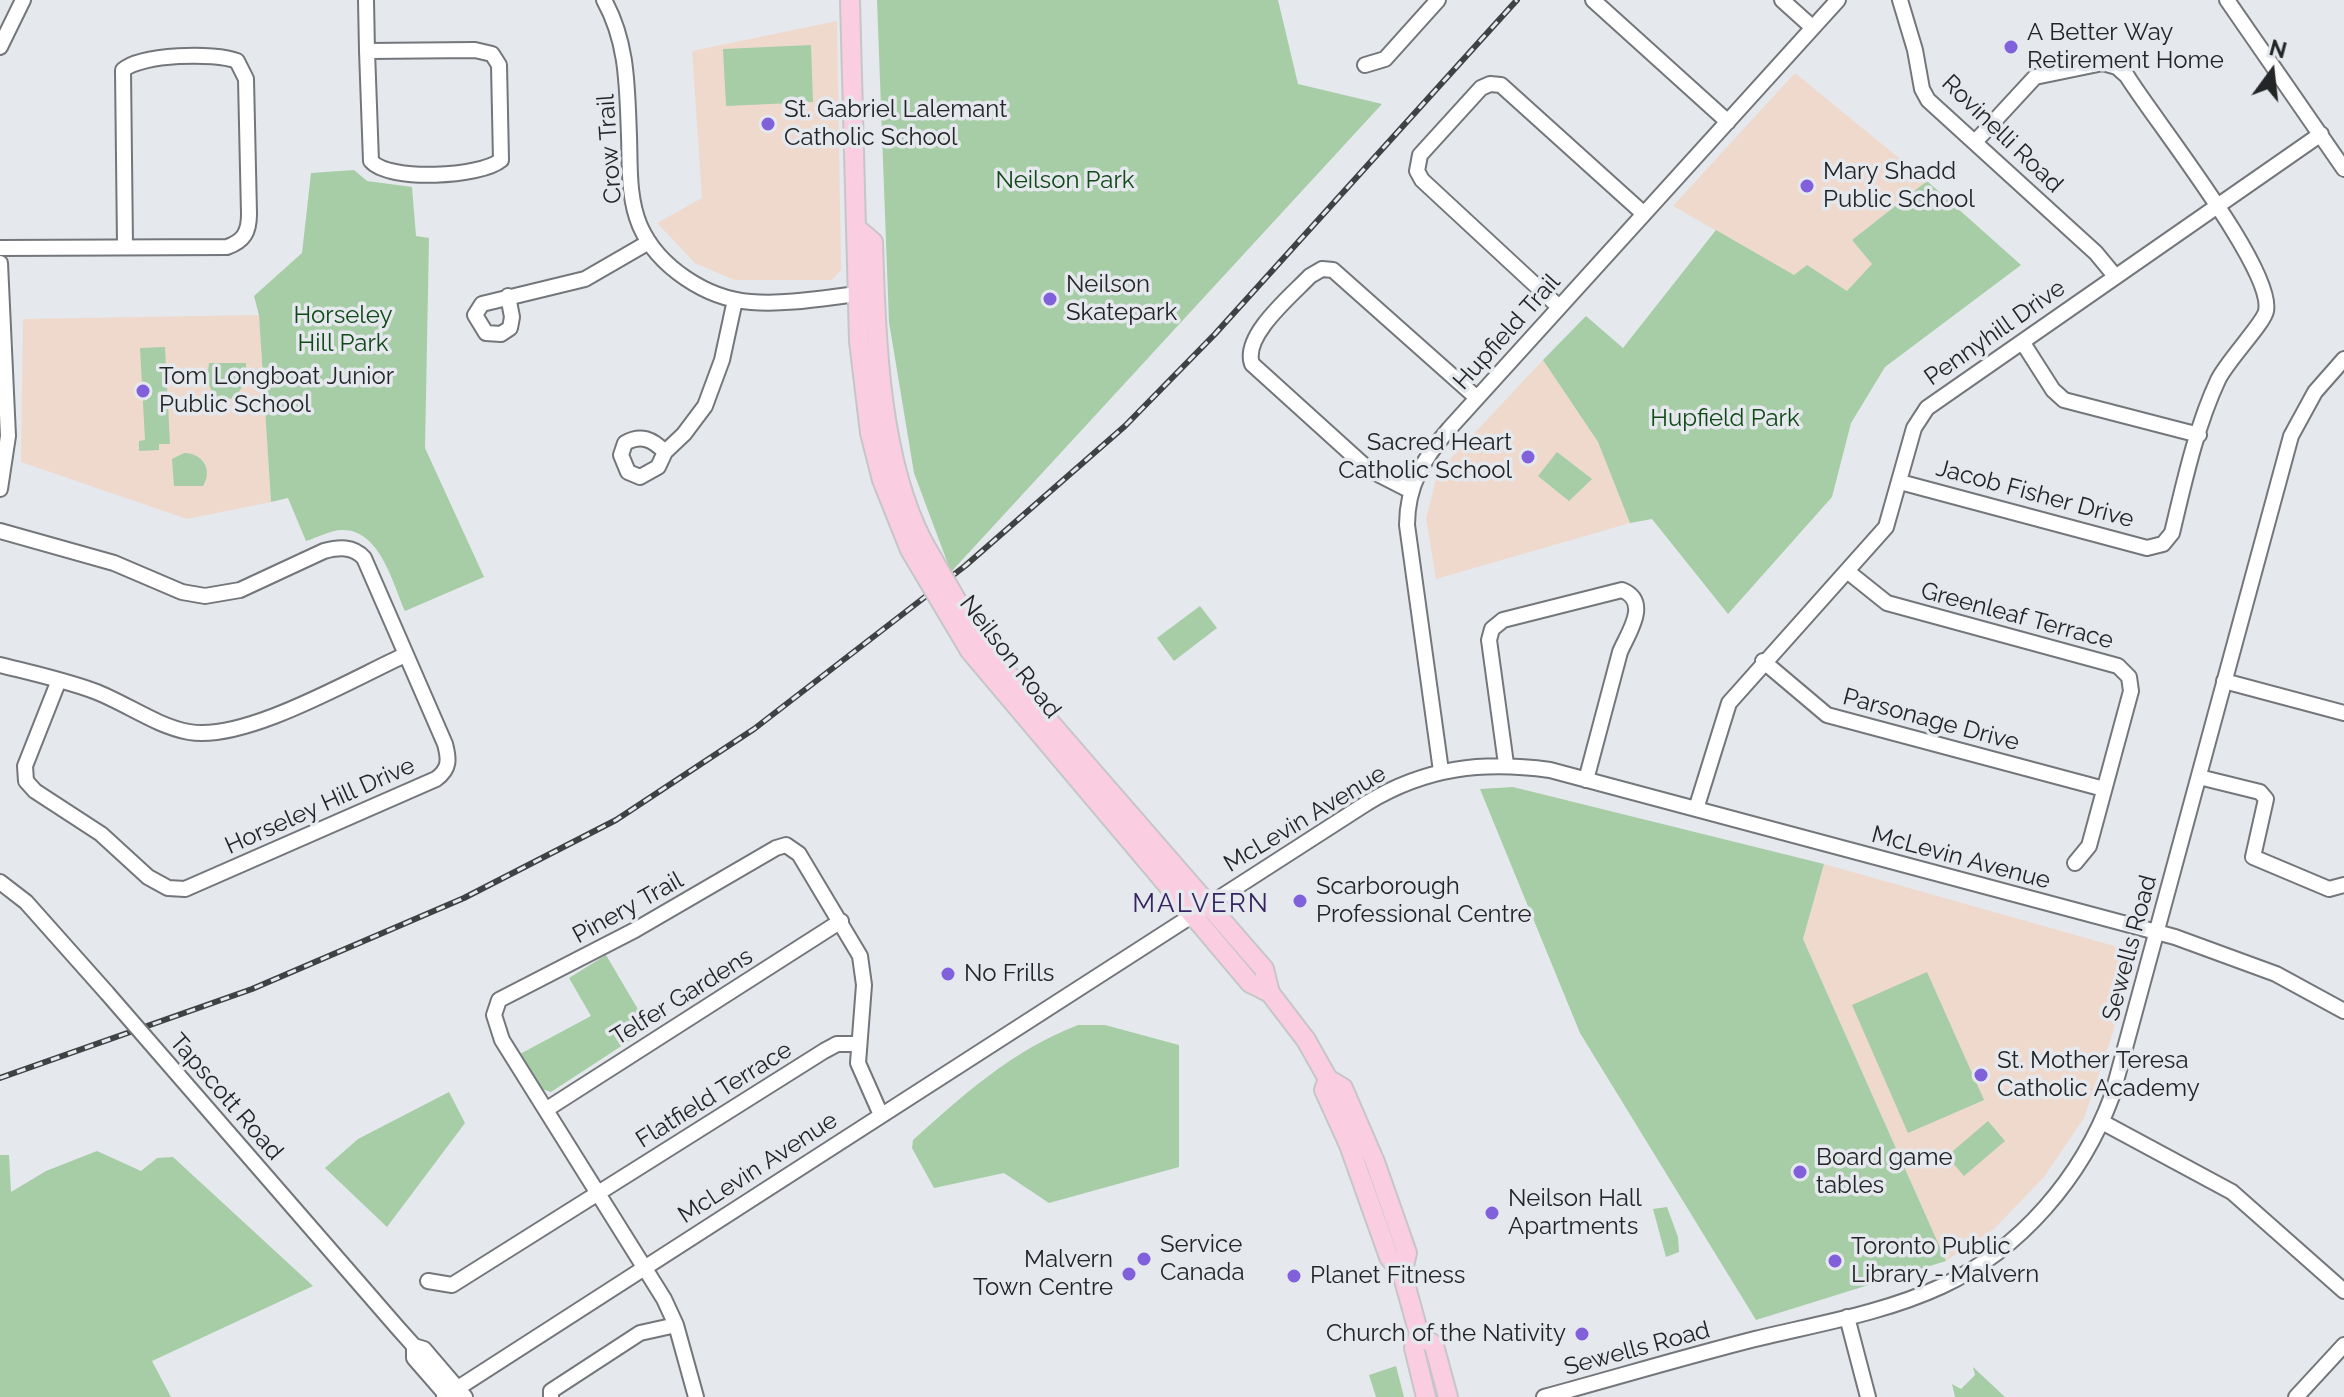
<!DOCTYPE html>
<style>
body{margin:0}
#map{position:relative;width:2344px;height:1397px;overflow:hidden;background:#e5e8ed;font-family:Raleway,sans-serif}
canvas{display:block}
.north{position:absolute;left:2232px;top:32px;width:80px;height:80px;-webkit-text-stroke:6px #e5e8ed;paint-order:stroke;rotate:15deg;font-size:22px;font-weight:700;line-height:32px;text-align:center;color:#232526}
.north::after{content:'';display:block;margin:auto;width:28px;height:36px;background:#232526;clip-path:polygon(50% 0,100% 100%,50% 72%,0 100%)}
</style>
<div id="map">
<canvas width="2344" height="1397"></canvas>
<div class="north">N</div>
</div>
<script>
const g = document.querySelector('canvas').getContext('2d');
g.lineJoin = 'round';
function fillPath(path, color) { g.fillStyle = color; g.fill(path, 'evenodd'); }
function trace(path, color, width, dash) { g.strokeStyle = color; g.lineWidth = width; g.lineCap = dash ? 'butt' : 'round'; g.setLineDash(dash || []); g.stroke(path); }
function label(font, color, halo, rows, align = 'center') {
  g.font = font + ' Raleway,sans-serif'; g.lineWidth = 7; g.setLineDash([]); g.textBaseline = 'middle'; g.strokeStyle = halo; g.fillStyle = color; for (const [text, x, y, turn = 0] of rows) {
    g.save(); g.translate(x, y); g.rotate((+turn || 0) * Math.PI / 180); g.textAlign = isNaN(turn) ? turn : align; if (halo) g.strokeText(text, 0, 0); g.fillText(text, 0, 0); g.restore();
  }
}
fillPath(new Path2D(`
 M837,21L841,270L832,280H734L695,263L657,223L702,198L692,51Z
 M1795,73L1927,181L1852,240L1872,264L1847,292L1807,265L1795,276L1673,206Z
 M259,315L271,502L187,519L21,462L23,319Z
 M1543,360L1598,442L1630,523L1436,579L1426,518L1438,472Z
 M1824,864L2132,951L2113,1032L2084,1118L2044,1177L1994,1229L1946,1261L1803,939Z`), '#efd9cc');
fillPath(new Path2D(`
 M877,0H1278L1298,84L1382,104L951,572L914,473L889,322Z
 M811,45L813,102L726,106L723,49Z
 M354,170L367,181L412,187L416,236L429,238L425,448L484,577L405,611C393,584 380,529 342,530C331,530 316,538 306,541L288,498L271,502L259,315L254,296L302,253L311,173Z
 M1927,181L2021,265L1885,367L1851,423L1832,497L1728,614L1652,519L1630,523L1598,442L1543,360L1586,316L1623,348L1716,230L1794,275L1807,265L1847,291L1872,264L1852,240Z
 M165,347L170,444H159V450L139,451V441L145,440L140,348Z
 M209,363H246V380L236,397L225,400L213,395L207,379Z
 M1557,452L1592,479L1569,501L1538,476Z
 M184,453C203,453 213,470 203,486H174L172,459Z
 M1200,606L1217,628L1174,661L1157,638Z
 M1513,787L1824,864L1803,939L1946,1261L1756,1320L1580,1033L1480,789Z
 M606,955L649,1028L551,1092L542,1089L520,1054L591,1016L569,978Z
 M1927,972L1984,1100L1908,1133L1852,1005Z
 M1078,1025H1105L1179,1045V1167L1049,1203L1004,1173L934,1188L912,1148L913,1140C964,1094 1013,1050 1078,1025Z
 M449,1092L465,1123L387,1227L325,1168L358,1139Z
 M1988,1121L2005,1141L1964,1176L1947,1156Z
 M97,1151L141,1171L157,1158L173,1157L313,1286L152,1361L171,1397H0V1155H9L11,1192L46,1171Z
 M1667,1207L1678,1237L1679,1252L1666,1257L1653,1209Z
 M1396,1366L1404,1397H1376L1369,1375Z
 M1973,1367L2005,1397H1955L1952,1384L1961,1389L1975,1375Z`), '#a6cda6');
const minor = new Path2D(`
 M366,0L367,51L371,161C389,182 481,177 501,160L499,65L492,54L475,50L367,51
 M604,0C628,43 627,88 629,136C630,166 628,198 640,226C658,267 707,299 751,302C789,305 828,297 866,293
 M1593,0L1728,122
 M1782,0L1812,27
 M1900,0L1915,50L1922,89L1928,100L2096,253L2115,276
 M2227,0L2344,169
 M0,47L23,0
 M1365,65L1385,59L1438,0
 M0,248L227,247C244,241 249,232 249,214L246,79L237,61C215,52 141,54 123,70L125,245
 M0,263L8,436L0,489
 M508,296L512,317L510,328L501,334L486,333L475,315L482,304L585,279L649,242
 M1559,307L1422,180L1417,171L1420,155L1481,88L1490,84L1501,85L1644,214
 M2023,343L2053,390L2064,400L2199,435
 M665,452C652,439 641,434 625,443L621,455L628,472L640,477L658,467L665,452L684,434L705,406L722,360L735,300
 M1900,482L2147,548L2163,544L2172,533C2184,483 2196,427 2218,380C2227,361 2264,323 2266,311C2275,270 2152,117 2127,76L2117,67L2103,63L2035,77L1975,142
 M1411,491L1368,469L1252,364C1242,336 1291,296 1310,276L1322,269L1333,270L1477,398
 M0,531L114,563L182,592L205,596L240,590L324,551C339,547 353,546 364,558L445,744C449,759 450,769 436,779L185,889L168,888L148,877L101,834L35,791L26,781L25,766L59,680
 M1847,571L1887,603L2118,666L2129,677L2131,691L2089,846L2075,863
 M1763,661L1827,715L2104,789
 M0,665C32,673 64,680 94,691C126,703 156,726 189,732C245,742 352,679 405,655
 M2224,681L2344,713
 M1506,764L1489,640L1492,629L1503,620L1622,590C1651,602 1628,633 1620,652L1586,780
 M1441,771L1407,525C1407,485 1424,458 1449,429L1838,0
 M2199,777L2260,792L2266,799L2253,857L2329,889L2344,885
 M1696,809L1729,703L1886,527L1914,428L1927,408L2321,134
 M0,882L26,902L107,993
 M179,1076L397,1327L414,1346L424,1349L465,1397
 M547,1109L841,921
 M2102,1122L2232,1192L2344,1291
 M428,1281L452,1285L824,1051L837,1044H857
 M1847,1317L1868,1397
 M414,1346V1358L448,1397
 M444,1397L1367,803C1426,767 1483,761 1550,770L2175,937L2276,974L2344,1011
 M551,1397V1391L640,1333L676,1325
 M696,1397L676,1325L664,1299L502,1040L494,1015L499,1000L635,930L776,848L786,845L799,854L860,956L864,985L858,1063L881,1115
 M1544,1397C1614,1378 1684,1357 1755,1339C1817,1324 1884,1313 1942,1286C2021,1249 2082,1177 2112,1096L2291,436L2315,392L2344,359
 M2296,1397L2344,1345`);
const major = new Path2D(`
 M850,0L859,341L870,433L882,480L910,550
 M859,230L873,242C876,337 879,457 923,542
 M981,643L1264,969L1270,993
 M970,651L1250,983L1270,993L1306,1040L1328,1079L1343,1088L1375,1162L1407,1253L1402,1273
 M1328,1079L1324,1090L1349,1145L1389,1257L1402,1273L1419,1334L1414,1348L1426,1397
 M1419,1334L1434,1345L1448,1397`);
trace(minor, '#73767a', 18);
trace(major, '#c6c6c7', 22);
trace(minor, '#fff', 14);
trace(major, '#facee0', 18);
const rail = new Path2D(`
 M0,1078L252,989L464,898L616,820L754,729L965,566L1125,426L1215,334L1517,0`);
trace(rail, '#3f4143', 6);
trace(rail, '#e5e8ed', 3, [9]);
const minorBridge = new Path2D(`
 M107,993L179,1076`);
const majorBridge = new Path2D(`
 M923,542L981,643
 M910,550L970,651`);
trace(minorBridge, '#73767a', 18, []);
trace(majorBridge, '#c6c6c7', 22, []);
trace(minorBridge, '#fff', 14);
trace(majorBridge, '#facee0', 18);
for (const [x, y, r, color] of [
 [2011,47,8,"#8060db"],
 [768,124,8,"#8060db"],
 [1807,186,8,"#8060db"],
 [1050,299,8,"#8060db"],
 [143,391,8,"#8060db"],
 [1528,457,8,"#8060db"],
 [1300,901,8,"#8060db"],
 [948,974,8,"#8060db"],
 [1981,1075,8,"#8060db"],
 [1800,1172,8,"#8060db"],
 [1492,1213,8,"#8060db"],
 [1144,1259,8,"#8060db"],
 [1835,1261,8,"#8060db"],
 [1129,1274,8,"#8060db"],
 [1294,1276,8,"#8060db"],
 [1582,1334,8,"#8060db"]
]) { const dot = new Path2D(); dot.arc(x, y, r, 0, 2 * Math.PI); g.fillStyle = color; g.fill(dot); trace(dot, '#e5e8ed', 3); }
label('24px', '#232526', '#e5e8ed', [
 ["A Better Way",2027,33],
 ["Retirement Home",2027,61],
 ["St. Gabriel Lalemant",784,110],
 ["Catholic School",784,138],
 ["Mary Shadd",1823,172],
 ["Public School",1823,200],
 ["Neilson",1066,285],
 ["Skatepark",1066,313],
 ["Tom Longboat Junior",159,377],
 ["Public School",159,405],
 ["Sacred Heart",1512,443,"right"],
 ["Catholic School",1512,471,"right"],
 ["Scarborough",1316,887],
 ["Professional Centre",1316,915],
 ["No Frills",964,974],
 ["St. Mother Teresa",1997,1061],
 ["Catholic Academy",1997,1089],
 ["Board game",1816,1158],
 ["tables",1816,1186],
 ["Neilson Hall",1508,1199],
 ["Apartments",1508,1227],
 ["Service",1160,1245],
 ["Canada",1160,1273],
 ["Toronto Public",1851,1247],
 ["Library - Malvern",1851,1275],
 ["Malvern",1113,1260,"right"],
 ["Town Centre",1113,1288,"right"],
 ["Planet Fitness",1310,1276],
 ["Church of the Nativity",1566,1334,"right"]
], 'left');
label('24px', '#232526', '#e5e8ed', [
 ["Rovinelli Road",2002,134,44],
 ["Crow Trail",610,149,-94],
 ["Hupfield Trail",1507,332,-48],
 ["Pennyhill Drive",1995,333,-35],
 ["Jacob Fisher Drive",2035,494,15],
 ["Greenleaf Terrace",2017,616,15],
 ["Neilson Road",1010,657,52],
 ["Parsonage Drive",1931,720,15],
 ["Horseley Hill Drive",320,806,-24],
 ["McLevin Avenue",1305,819,-31],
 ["McLevin Avenue",1961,858,15],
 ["Pinery Trail",628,908,-29],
 ["Sewells Road",2130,948,-75],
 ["Telfer Gardens",682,997,-32],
 ["Flatfield Terrace",714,1095,-32],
 ["Tapscott Road",226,1097,49],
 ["McLevin Avenue",758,1168,-33],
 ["Sewells Road",1637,1349,-15]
]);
label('24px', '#104817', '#e5e8ed', [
 ["Neilson Park",1065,181],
 ["Horseley",343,316],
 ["Hill Park",343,344],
 ["Hupfield Park",1725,419]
]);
g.letterSpacing = '2px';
label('26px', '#352560', '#e5e8ed', [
 ["MALVERN",1201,904]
]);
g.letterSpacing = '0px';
</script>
